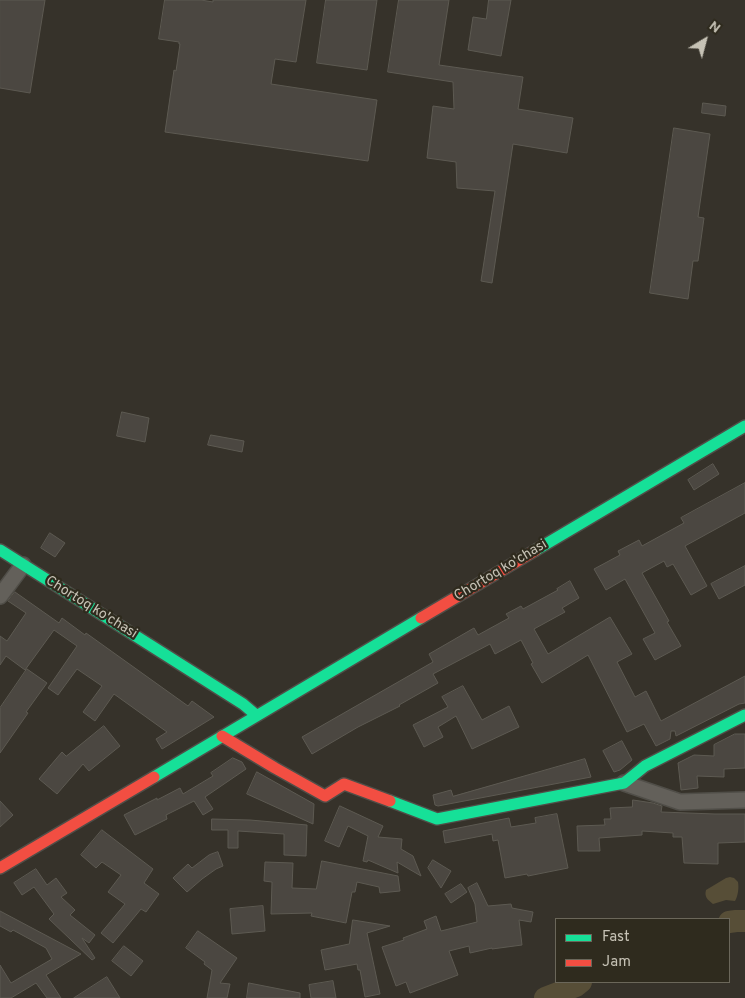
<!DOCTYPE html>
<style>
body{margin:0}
#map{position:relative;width:745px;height:998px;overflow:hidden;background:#36322a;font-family:Overpass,sans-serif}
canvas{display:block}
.legend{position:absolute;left:555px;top:918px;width:175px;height:65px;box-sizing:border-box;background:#2f2b1e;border:1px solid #6b675a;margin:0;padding:6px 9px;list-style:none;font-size:15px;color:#c6c2b5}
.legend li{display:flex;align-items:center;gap:10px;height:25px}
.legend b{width:25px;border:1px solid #6b675a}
.north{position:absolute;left:680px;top:15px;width:50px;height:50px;-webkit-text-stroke:4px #2f2b1e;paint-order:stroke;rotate:37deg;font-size:14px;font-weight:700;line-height:20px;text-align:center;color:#c6c2b5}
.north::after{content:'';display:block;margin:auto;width:18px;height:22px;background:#c6c2b5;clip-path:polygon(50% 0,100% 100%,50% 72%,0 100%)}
</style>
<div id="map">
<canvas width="745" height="998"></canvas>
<ul class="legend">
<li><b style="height:6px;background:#16e098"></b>Fast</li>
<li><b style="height:6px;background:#f24e42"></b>Jam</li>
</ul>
<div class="north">N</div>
</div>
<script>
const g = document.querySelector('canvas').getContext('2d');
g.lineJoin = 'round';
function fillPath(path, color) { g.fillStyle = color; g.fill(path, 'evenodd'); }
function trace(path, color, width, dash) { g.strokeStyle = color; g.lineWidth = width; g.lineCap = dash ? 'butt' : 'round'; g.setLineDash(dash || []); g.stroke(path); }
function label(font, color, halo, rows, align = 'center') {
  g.font = font + ' Overpass,sans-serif'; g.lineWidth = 4.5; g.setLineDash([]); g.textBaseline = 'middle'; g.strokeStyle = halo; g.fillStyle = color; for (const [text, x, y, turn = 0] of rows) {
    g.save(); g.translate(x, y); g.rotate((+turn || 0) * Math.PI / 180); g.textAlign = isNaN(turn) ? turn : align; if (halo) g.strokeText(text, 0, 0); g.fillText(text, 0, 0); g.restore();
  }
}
fillPath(new Path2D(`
 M730,877L734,878L738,882C739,888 738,896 735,901L726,900L713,904C708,900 704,897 706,890L726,878Z`), '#574e37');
trace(new Path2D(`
 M729,922L736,921H745
 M545,998L576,986L581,982`), '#574e37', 22);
const building = new Path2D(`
 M0,0H45L30,93L0,88Z
 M165,0H201L213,2V0H306L296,62L275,59L271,84L377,100L368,161L165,132L174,70L176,71L180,44H179V42L159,39Z
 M326,0H377L367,70L317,63Z
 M399,0H449L439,65L523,77L518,109L573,118L567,153L513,144L492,283L481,281L495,191L457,188L456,162L427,158L433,106L454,109L453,82L388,72Z
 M489,0H511L501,56L468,50L473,17L486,19Z
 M703,103L726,106L725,116L702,113Z
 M674,128L710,134L698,217L704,218L698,261H693L688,299L650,293Z
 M122,412L149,418L145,442L117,436Z
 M211,435L244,441L242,452L208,445Z
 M713,464L719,474L694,490L688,480Z
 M745,483V513L685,546L707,586L691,595L673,564L667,567L664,561L642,573L669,621L667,622L681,646L655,660L643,639L655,633L625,579L606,590L594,569L620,555L618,551L639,540L642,546L684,523L681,518Z
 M50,533L65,543L55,557L41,548Z
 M745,566V585L719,599L711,584Z
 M570,581L579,598L562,608L565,612L534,629L548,654L610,617L632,654L617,662L635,697L646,691L661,721L745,676V703L739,704L676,736L675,731H671L670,739L656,746L644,724L627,732L588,655L542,683L531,664L533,663L521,640L495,654L490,644L433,674L438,683L399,705L400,706L358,727L312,754L302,737L433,662L429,654L474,628L478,635L509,618L506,614L521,606L523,609L558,590L557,589Z
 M15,592L59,623L62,618L85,635L86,633L188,706L192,701L214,717L162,749L156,739L167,732L114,694L95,721L83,712L102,686L77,669L58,695L48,688L77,646L54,630L25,670L6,656L0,665V636L7,641L26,613L8,601Z
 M27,669L47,683L26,712L28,713L0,753V708Z
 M463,686L482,720L509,706L519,727L472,749L456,716L438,727L443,737L424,747L413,725L448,707L442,697Z
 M104,726L120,746L89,771L83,764L57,794L39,779L62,752L66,756Z
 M735,734H745V768L724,769V777L697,776L698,788L681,790L678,763L694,755L714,756V745Z
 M622,741L632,760L620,770L614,772L603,751Z
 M233,758L242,762L246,769L205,797L213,809L203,815L194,801L166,815L167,819L135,835L124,815L157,798V800L180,788L183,794L213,776L211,773Z
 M585,759L591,777L438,806L435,805L433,795L451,790L453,796Z
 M257,772L314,804L313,824L247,794Z
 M633,800L653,803L662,806L661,812L715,814H745V842L718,843V864L684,863L682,837H673V833L642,831V835L599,838L600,851H578L577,826L605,825L604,819H611L610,808L632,807Z
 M0,801L13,815L0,827Z
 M340,806L383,826L378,837L402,839L401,849L413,856L421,876L397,862L398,873L368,860L367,862L363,861L368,836L348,826L339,847L325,841Z
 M557,814L568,868L528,876L527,874L505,878L498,840L493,841L492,834L445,843L443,831L509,818L511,827L536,823L535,818Z
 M212,819L250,820L307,825L306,856L284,855V834L238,831V848H228V830H212Z
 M102,830L153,869L144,883L159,894L146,912L141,909L113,943L101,933L125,904L108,892L121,875L102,862L96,868L81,855Z
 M218,852L223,866L216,869L202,879L187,892L173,878L188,864L192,868L209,855Z
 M433,860L451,871L441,888L428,868Z
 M322,861L398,876L400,891L380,893L379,887L357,882L355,892H352L346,923L311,916L312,913L271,914L272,882L264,881L265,862L293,863L292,888L316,889Z
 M36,869L47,885L56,878L67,893L61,897L75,910L70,915L95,935L89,943L82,938L95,958L92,960L49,919L54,914L34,887L22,895L14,883Z
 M477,883L488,906L511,904L512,908L533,912L531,922L519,920L522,945L492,949V948L470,953L469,946L449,951L458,975L410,993L406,982L396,986L382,947L404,940L403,938L427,929L424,921L436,916L441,931L477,922L475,904L468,888Z
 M461,884L467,892L451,903L445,894Z
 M263,906L265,931L232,934L230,909Z
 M0,911L81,954L46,975L61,998H47L36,983L11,998H0V965L11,983L52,959L46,948L13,930L11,932L0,926Z
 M353,920L390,926L367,933L380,994L365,997L360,970H358L357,964L325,970L321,950L349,944Z
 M198,931L237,958L220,983L230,984L227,998H207L212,970L204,964L205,962L186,948Z
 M124,946L143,961L131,976L112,961Z
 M107,977L120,998H74Z
 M333,981L336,998H311L309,985Z
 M249,983L300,993V998H247Z`);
fillPath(building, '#4b4741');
trace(building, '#5d5a52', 1);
const street = new Path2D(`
 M0,596L23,565
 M624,783L680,802L745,800`);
const fast = new Path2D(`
 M0,550L243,704L256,715
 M536,550L745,426
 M154,777L421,618
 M390,801L437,819L624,783L645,766L745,715`);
const jam = new Path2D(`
 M421,618L536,550
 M222,736L275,768L325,796L344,784L390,801
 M0,868L154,777`);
trace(street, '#504e48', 18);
trace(fast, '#504e48', 14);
trace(jam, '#504e48', 14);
trace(street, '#63605a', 15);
trace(fast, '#16e098', 11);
trace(jam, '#f24e42', 11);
label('14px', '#c6c2b5', '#2f2b1e', [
 ["Chortoq ko'chasi",501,571,-31],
 ["Chortoq ko'chasi",91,608,32]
]);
</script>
